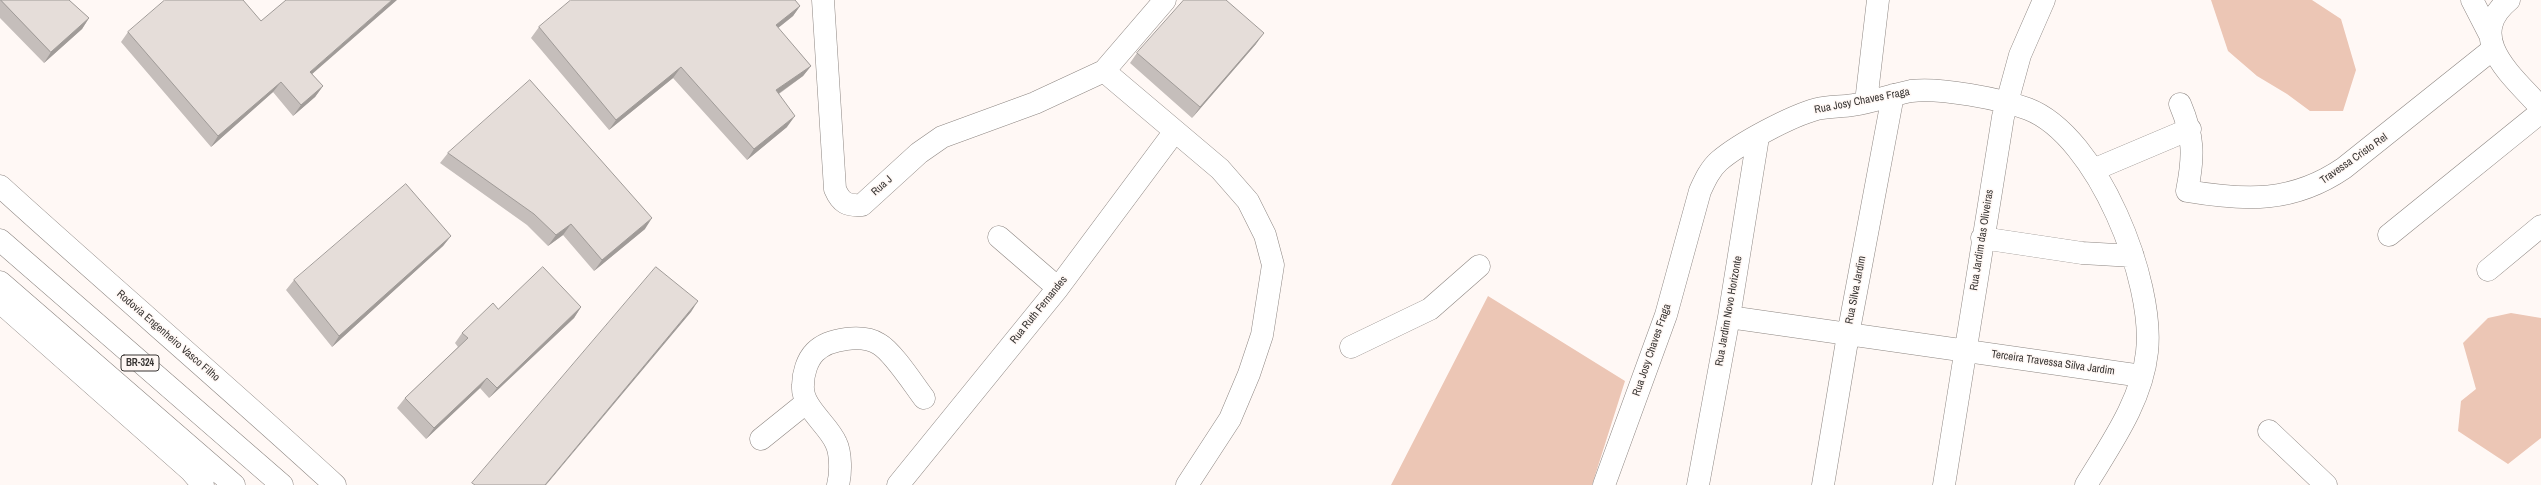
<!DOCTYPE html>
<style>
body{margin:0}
canvas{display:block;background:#fff8f5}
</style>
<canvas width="2541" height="485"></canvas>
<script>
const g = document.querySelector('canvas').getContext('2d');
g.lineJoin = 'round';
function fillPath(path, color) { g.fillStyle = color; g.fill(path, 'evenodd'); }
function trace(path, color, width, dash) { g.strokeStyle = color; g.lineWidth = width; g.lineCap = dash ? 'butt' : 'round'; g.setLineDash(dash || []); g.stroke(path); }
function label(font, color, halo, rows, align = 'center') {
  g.font = font + ' "Archivo Narrow",sans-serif'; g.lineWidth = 3; g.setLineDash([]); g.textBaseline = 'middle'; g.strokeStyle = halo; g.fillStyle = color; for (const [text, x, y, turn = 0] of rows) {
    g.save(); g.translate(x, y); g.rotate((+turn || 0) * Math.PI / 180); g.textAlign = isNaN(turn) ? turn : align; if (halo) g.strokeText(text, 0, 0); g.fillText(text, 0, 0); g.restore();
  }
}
fillPath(new Path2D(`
 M2211,0H2312L2341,19L2356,70L2343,111H2310L2287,94L2257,76L2228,51Z
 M1488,296L1625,381L1592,485H1391Z
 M2511,313L2541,318V438L2508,464L2458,431L2461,401L2476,389L2463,343L2488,318Z`), '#ecc6b5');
const minor = new Path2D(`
 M823,0L835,189C841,203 847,206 862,205L919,153L942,137L1035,103L1104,71
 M1165,0L1104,71L1220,169L1248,201L1265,235L1273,265L1262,335L1249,374L1230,419L1187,485
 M2472,0L2489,33
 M2509,0C2463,38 2514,77 2541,108
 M1866,102L1878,0
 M2180,104C2194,137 2194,156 2187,191C2246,201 2293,203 2344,168L2493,49
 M2093,170L2190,129
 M0,186C111,287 225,384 335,485
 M2389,235L2541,112
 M999,237L1058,288
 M1982,238L2082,253L2133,256
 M2488,270L2541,226
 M1729,317L2142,376
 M1351,347L1430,309L1479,266
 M2269,431L2326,485
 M761,439L807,402
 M838,485C841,474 841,453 836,443C828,424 801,407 803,385C803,374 807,360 815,352C829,338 863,334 879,344C893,352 914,385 924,398
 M898,485L1058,288L1175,131
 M1604,485L1666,315L1700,191C1705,180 1710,169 1719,161C1740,143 1791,116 1817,109C1829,106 1841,107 1853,105C1872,102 1891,95 1911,91C1939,87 2001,99 2028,109C2098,136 2155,282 2147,352C2142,401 2110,445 2086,485
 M1698,485L1729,317L1758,137
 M1823,485L1848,335L1893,95
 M1944,485L2003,117L2020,55L2044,0`);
const highway = new Path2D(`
 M0,240L282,485
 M0,282L234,485
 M0,302L191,471L203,485`);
trace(minor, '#8d8682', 23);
trace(highway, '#8d8682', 23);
trace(minor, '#fff', 22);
trace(highway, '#fff', 22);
fillPath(new Path2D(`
 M0,0H69L89,18L82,29L44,63L0,18Z
 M800,6L793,16L778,28L811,66L803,76L779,94L787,127L747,160L673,78L609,130L531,38L539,27Z
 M128,32L312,74L323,86L315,97L293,116L273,92L211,147L121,42Z
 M1256,44L1192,118L1130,63L1137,53Z
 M448,153L645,229L594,271L563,235L548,246L527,225L440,163Z
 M451,236L443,246L332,347L286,290L294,280Z
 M581,307L574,318L489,398L480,388L426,439L397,408L405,398L458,347L455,343L462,333L498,309Z`), '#c5bebb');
fillPath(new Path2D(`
 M392,0H397L303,82L310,72Z
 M800,6L793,16L768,36L776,25Z
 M89,18L82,29L44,63L51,52Z
 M1264,33L1256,44L1192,118L1200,107Z
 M811,66L803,76L768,101L776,90Z
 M681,67L673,78L609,130L616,120Z
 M281,82L273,92L211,147L218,136Z
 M323,86L315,97L293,116L301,105Z
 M795,116L787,127L747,160L754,149Z
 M652,218L645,229L594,271L602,260Z
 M571,224L563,235L548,246L556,235Z
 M451,236L443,246L332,347L339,336Z
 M698,301L691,312L546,485H545Z
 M581,307L574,318L489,398L497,388Z
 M487,378L480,388L426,439L434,428Z`), '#a09b98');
const building = new Path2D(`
 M1,0H69L89,18L51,52Z
 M165,0H243L261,21L286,0H392L310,72L323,86L301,105L281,82L218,136L128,32Z
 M571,0H795L800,6L776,25L811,66L776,90L795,116L754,149L681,67L616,120L539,27Z
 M1184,0H1226L1264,33L1200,107L1137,53Z
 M530,80L652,218L602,260L571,224L556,235L534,214L448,153Z
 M406,184L451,236L339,336L294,280Z
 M543,267L581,307L497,388L487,378L434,428L405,398L468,338L462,333L493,303L498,309Z
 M656,267L698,301L545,485H475L472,483Z`);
fillPath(building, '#e5ddd9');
trace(building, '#a09b98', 1);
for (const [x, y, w] of [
 [140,363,38]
]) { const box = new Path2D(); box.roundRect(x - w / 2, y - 8, w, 16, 3); g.fillStyle = '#fff8f5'; g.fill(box); trace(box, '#383533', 1); }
label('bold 10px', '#383533', null, [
 ["BR-324",140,363]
]);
label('11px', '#383533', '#fff8f5', [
 ["Rua Josy Chaves Fraga",1862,101,-11],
 ["Travessa Cristo Rel",2354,159,-35],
 ["Rua J",882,186,-42],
 ["Rua Jardim das Oliveiras",1982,240,-81],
 ["Rua Silva Jardim",1856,290,-79],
 ["Rua Ruth Fernandes",1039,310,-51],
 ["Rua Jardim Novo Horizonte",1729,311,-80],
 ["Rodovia Engenheiro Vasco Filho",168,336,41],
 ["Rua Josy Chaves Fraga",1652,350,-71],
 ["Terceira Travessa Silva Jardim",2053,363,8]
]);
</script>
